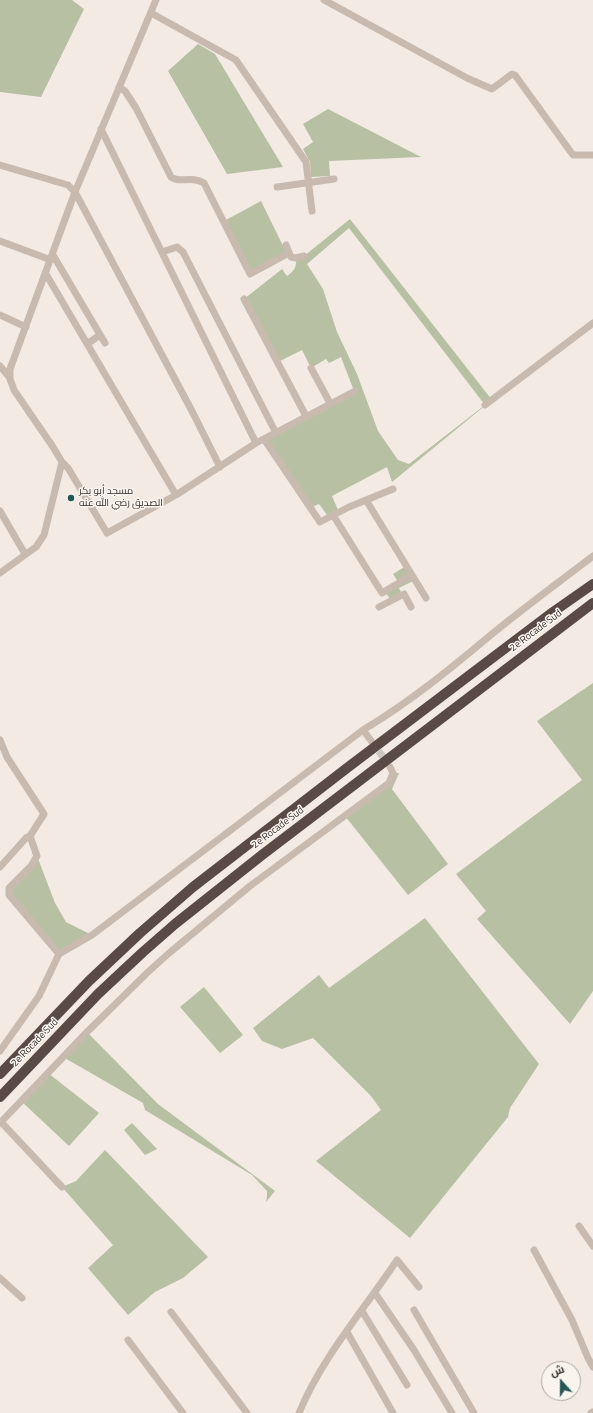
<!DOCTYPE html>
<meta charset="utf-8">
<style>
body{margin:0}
#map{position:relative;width:593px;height:1413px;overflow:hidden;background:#f2eae3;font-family:"Titillium Web",Cairo,sans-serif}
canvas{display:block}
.north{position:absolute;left:541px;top:1361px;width:40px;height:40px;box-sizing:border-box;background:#faf4ef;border:1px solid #ada6a1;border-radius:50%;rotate:339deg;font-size:11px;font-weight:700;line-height:16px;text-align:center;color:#39302d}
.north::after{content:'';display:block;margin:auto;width:14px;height:18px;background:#265757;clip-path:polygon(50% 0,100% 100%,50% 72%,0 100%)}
</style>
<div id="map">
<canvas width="593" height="1413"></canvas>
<div class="north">ش</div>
</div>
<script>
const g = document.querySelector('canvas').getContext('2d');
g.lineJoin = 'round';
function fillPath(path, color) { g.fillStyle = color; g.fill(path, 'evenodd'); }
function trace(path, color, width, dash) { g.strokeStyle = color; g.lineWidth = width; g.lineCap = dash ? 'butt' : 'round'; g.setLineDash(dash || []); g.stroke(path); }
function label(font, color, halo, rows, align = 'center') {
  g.font = font + ' "Titillium Web",Cairo,sans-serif'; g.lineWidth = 3; g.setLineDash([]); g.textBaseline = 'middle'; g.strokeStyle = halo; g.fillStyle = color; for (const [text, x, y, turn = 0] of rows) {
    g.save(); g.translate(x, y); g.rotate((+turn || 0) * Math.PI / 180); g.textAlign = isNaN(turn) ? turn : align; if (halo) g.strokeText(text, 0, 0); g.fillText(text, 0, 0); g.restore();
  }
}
fillPath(new Path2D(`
 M0,0H72L84,9L41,97L0,92Z
 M198,44L215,54L283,167L227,174L168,71Z
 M328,109L421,157L329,161L330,176L311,177L310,162L303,149L313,142L303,124Z
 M261,201L286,252L251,272L226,220Z
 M350,219L492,400L392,482L387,467L332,496L338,510L327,515L319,504L310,508L264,439L354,391L341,357L329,363L326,359L311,368L302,350L278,362L244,299L282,269L287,276C294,271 297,267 296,258L304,256ZM349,228L485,405L409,464L398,460L378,431L357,374L337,332L323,289L307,264Z
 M406,566L415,580L399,588L402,594L391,601L385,591L399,583L393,574Z
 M593,683V991L570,1024L477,919L486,911L456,874L582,780L537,721Z
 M393,773H399L392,789L448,864L408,895L345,816L389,783Z
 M37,856L55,903L66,922L92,935L59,954L9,895V888Z
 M425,918L539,1064L510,1108L508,1117L410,1238L316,1161L381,1110L371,1096L313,1038L282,1049L262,1041L253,1028L319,975L329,988Z
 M204,987L243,1035L220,1053L180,1007Z
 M87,1032L158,1104L275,1191L266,1202L267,1196V1191L252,1175L145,1110L143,1103L63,1057Z
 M48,1073L99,1113L69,1146L21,1101Z
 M132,1123L157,1149L145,1155L124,1130Z
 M105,1150L208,1257L183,1278L155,1292L128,1315L88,1268L113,1245L62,1187L76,1181Z`), '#b8c0a4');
trace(new Path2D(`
 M372,743L388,763`), '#cdc5bf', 7, [7, 3.5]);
trace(new Path2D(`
 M324,0L467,78L492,89L512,74L515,75L573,155H593
 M151,13L236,60L306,162L312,211
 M119,87L125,91L136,108L171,177C180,184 191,175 204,183L250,274L289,253
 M101,129L256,443
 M0,165L68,185L75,192L193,413L220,467
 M277,187L334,179
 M0,241L51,260
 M286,245L291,257L296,258L304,256
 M162,252L177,247L183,252L276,433
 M53,255L105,343
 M46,274L176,495
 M244,299L306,416
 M0,315L26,327
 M87,344L100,335
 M0,366L10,378
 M311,368L330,403
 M485,405L593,323
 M264,439L320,522L349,507L393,489
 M62,462L68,468L107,533L176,495L256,443L355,391
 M0,511L25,554
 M333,515L382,593L412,575L366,500
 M0,573L36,547L44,535L62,462L53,447L14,390L10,379V369L75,192L156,0
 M412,575L426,598
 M379,607L404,594L411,607
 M363,730L372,742
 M0,740L7,757L44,814L30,836L37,856L31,866L9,888V895L59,954L39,996L0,1051
 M0,867L26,838L30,836
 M59,954L92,935L363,730C410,702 450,669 492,634C525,607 559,582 593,556
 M1,1122L62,1187
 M0,1123L87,1032L148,972L168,954L250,886L389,783L393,773L390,767
 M579,1226L593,1246
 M534,1250L572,1320L588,1358L593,1367
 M0,1278L22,1298
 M375,1293L414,1350L452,1413
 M414,1310L474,1413
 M362,1311L407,1385
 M171,1312L247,1413
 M347,1332L393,1413
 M128,1340L183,1413
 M299,1413C322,1357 364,1310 397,1260L419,1287
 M591,1413L593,1412`), '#c9baaf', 7);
trace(new Path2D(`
 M0,1074L89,981L140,933L193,887L347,768L553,612L593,584
 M0,1097L98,994L143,952L175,924L262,855L593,603`), '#594a45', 10);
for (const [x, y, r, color] of [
 [71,498,4,"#265757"]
]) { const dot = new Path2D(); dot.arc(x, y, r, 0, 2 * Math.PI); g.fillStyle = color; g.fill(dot); trace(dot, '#faf4ef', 1.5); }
label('10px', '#39302d', '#faf4ef', [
 ["مسجد أبو بكر",79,492],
 ["الصديق رضي الله عنه",79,504]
], 'left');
label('10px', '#39302d', '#faf4ef', [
 ["2e Rocade Sud",536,631,-37],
 ["2e Rocade Sud",278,828,-37],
 ["2e Rocade Sud",35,1043,-46]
]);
</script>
